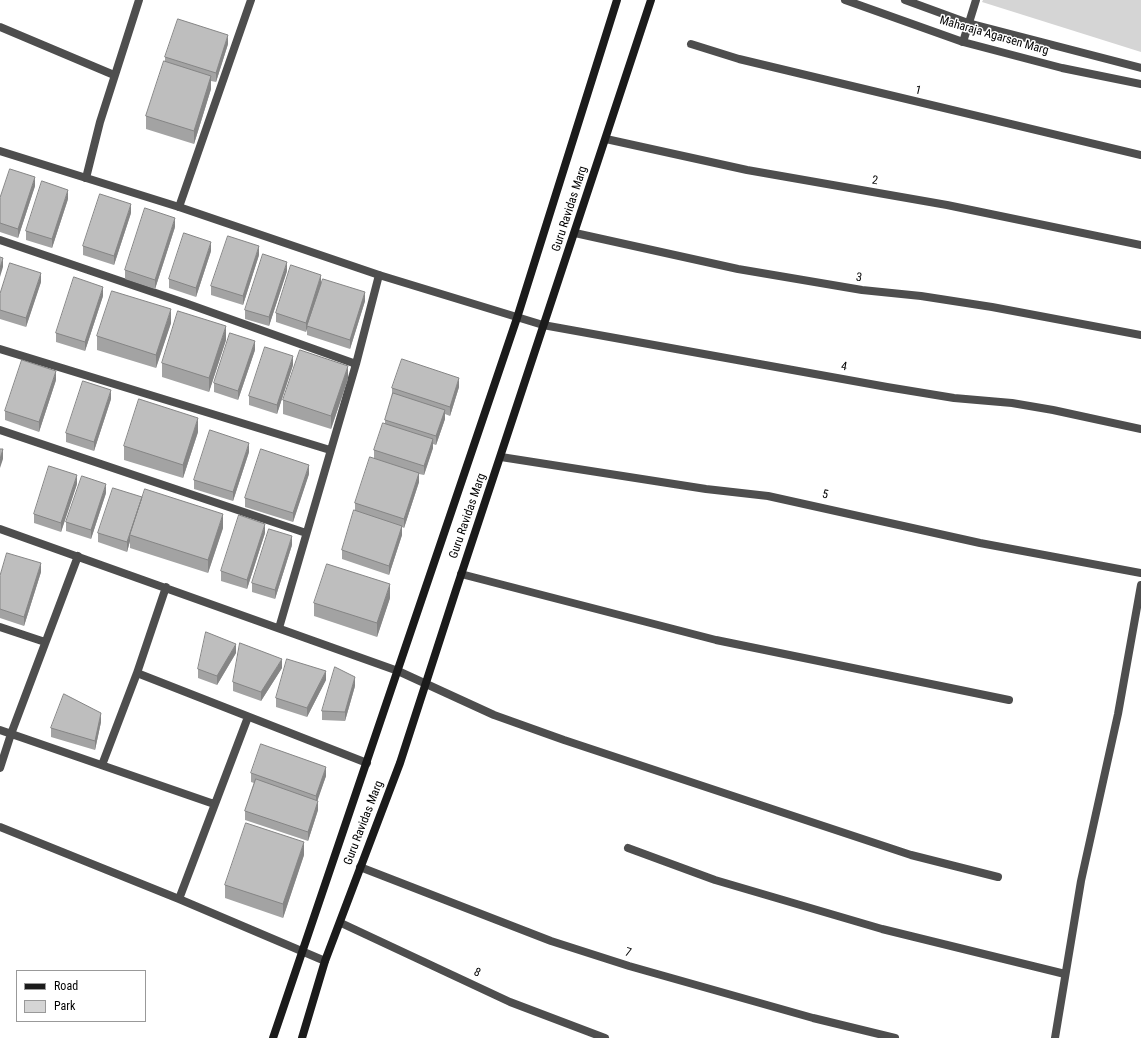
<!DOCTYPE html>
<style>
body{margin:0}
#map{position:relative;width:1141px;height:1038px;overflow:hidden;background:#fff;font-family:"Roboto Condensed",sans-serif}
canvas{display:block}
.legend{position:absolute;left:16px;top:970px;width:130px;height:52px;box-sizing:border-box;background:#fff;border:1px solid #999;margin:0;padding:5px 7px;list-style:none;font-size:12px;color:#000}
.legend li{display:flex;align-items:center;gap:8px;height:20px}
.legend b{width:20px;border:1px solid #999}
</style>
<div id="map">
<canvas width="1141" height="1038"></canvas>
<ul class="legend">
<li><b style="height:5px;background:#1b1b1b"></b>Road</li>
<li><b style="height:11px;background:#d5d5d5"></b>Park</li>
</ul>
</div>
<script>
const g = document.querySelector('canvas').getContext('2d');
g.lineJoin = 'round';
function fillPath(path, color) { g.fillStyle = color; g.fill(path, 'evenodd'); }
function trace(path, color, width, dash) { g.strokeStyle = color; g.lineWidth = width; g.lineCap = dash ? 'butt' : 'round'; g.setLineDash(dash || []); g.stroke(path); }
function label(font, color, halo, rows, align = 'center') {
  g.font = font + ' "Roboto Condensed",sans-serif'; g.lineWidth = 3; g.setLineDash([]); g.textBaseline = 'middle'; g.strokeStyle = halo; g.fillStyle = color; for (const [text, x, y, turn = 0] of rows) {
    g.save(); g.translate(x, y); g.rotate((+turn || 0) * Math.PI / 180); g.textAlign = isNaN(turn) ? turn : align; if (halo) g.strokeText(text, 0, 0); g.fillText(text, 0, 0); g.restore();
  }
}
fillPath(new Path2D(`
 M983,0H1141V52L982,2Z`), '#d5d5d5');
trace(new Path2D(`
 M0,27L114,75
 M963,42L976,0
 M691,44L739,59L1141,155
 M606,139L747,170L947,205L1141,245
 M86,178L100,122L139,0
 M179,207L251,0
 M575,233L738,269L862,290L921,296L992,307L1141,335
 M0,240L188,304L356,364
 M543,325L887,387L954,398L1012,403L1053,410L1141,429
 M0,349L330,450
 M0,430L306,533
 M501,457L706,489L768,496L980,543L1141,573
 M0,529L398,671L494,715L564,740L911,855L998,877
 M461,574L716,640L1009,700
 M0,627L45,642
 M279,628L356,364L379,275
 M137,673L166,587
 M0,730L214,804
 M102,765L137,673L367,763
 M0,768L11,734L78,556
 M0,827L179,899L325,961
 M628,848L715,880L882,929L1065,974
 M360,867L551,941L629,966L813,1018L895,1038
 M179,899L248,717
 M341,923L510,1002L605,1038
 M1055,1038L1081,881L1118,714L1141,585`), '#4e4e4e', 8);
trace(new Path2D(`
 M845,0L963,42L1062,68L1141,84
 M905,0L968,23L1141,68
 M0,151L179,207L379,275L543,325`), '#4e4e4e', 8);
trace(new Path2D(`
 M273,1038L517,318L617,0
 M302,1038L325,961L400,763L456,590L651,0`), '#1b1b1b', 8);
fillPath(new Path2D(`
 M228,44L216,82L211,81V89L194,144L146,129V116L165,61V57Z
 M35,186L18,238L0,232V198Z
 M68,199L52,248L26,240V231Z
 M131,213L114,265L83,255V246Z
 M175,227L155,289L125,279V270Z
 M211,251L196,297L169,288V279Z
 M259,255L243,305L211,295V286Z
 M287,271L269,326L245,319V310Z
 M41,282L26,327L0,319V294Z
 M321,283L365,301L350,349L307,335V327L306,332L276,322V313Z
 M103,296L85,351L56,342V333Z
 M171,323L156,368L97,350V336Z
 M226,340L209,392L162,377V363Z
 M255,350L238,400L214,392V383Z
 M293,365L277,414L249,405V396Z
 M348,379L331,429L283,414V400Z
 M56,380L39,432L5,420V411Z
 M459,387L450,416L445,414V419L436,445L433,444V448L424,475L419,474V482L404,528L402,527V535L389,575L342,559V550L355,511V503L374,458V450L385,424V420L392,396V388Z
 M111,399L94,451L66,442V433Z
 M198,432L183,478L124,460V446Z
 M249,452L233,501L194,489V480Z
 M309,474L293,522L245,507V498Z
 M77,484L61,532L34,523V514Z
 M106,493L91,539L66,531V522Z
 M142,501L223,528L208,573L130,548V541L127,552L98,542V533Z
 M265,533L247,589L221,581V571Z
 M292,545L275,599L252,592V583Z
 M41,572L24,626L0,618V576Z
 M390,598L377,637L314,616V603Z
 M236,653L217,685L198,678V669Z
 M282,668L261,701L233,691V682Z
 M326,680L307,717L276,707V698Z
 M355,686L345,721L322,720V711Z
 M101,722L95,750L51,737V728Z
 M251,773L326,776L317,800L318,810L308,841L245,820V811L254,783L251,782Z
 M304,855L283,918L225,898V885Z`), '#a3a3a3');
fillPath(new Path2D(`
 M228,35V44L216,82V73Z
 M211,76V89L194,144V131Z
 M35,177V186L18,238V229Z
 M68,190V199L52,248V239Z
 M131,204V213L114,265V256Z
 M175,218V227L155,289V280Z
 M211,242V251L196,297V288Z
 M259,246V255L243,305V296Z
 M3,258V267L0,277V268Z
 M287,262V271L269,326V317Z
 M41,273V282L26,327V318Z
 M321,275V284L306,332V323Z
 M103,287V296L85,351V342Z
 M365,292V301L350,349V340Z
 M171,309V323L156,368V355Z
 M226,326V340L209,392V378Z
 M255,341V350L238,400V391Z
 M293,356V365L277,414V405Z
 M348,366V379L331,429V416Z
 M56,371V380L39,432V422Z
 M459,378V387L450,416V407Z
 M111,390V399L94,451V442Z
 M445,410V419L436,445V436Z
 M198,418V432L183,478V465Z
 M433,439V448L424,475V466Z
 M249,443V452L233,501V492Z
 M3,449V459L0,468V459Z
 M309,465V474L293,522V513Z
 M419,473V482L404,528V519Z
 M77,475V484L61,532V523Z
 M106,484V493L91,539V530Z
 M142,497V506L130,535V541L127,552V542Z
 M223,514V528L208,573V560Z
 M265,524V533L247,589V580Z
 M402,526V535L389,575V566Z
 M292,536V545L275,599V590Z
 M41,563V572L24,626V617Z
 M390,584V598L377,637V623Z
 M236,644V653L217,685V676Z
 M282,659V668L261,701V692Z
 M326,671V680L307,717V708Z
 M355,677V686L345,721V712Z
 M101,713V722L95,750V741Z
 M326,767V776L316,805V796Z
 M318,801V810L308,841V832Z
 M304,842V855L283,918V904Z`), '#858585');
const building = new Path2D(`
 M178,19L228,35L216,73L165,57Z
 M164,61L211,76L194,131L146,116Z
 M10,169L35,177L18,229L0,223V198Z
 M42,181L68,190L52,239L26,231Z
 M100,194L131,204L114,256L83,246Z
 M145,208L175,218L155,280L125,270Z
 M184,233L211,242L196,288L169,279Z
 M228,236L259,246L243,296L211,286Z
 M263,254L287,262L269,317L245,310Z
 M0,257L3,258L0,268Z
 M10,263L41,273L26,318L0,310V294Z
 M291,265L321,275L306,323L276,313Z
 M74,277L103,287L85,342L56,333Z
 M323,279L365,292L350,340L307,326Z
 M112,291L171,309L156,355L97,336Z
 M178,311L226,326L209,378L162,363Z
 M230,333L255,341L238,391L214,383Z
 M265,347L293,356L277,405L249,396Z
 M300,350L348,366L331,416L283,400Z
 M402,359L459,378L450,407L392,388Z
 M22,360L56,371L39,422L5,411Z
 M83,381L111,390L94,442L66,433Z
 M393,393L445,410L436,436L385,420Z
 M139,399L198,418L183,465L124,446Z
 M383,423L433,439L424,466L374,450Z
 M210,430L249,443L233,492L194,480Z
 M0,449H3L0,459Z
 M261,449L309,465L293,513L245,498Z
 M370,457L419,473L404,519L355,503Z
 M49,466L77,475L61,523L34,514Z
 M82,476L106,484L91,530L66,522Z
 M113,488L142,497L127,542L98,533Z
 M145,489L223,514L208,560L130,535Z
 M354,510L402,526L389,566L342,550Z
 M239,515L265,524L247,580L221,571Z
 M269,529L292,536L275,590L252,583Z
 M7,553L41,563L24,617L0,609V576Z
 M327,564L390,584L377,623L314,603Z
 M206,632L236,644L217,676L198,669Z
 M240,643L282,659L261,692L233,682Z
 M287,659L326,671L307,708L276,698Z
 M335,667L355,677L345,712L322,711Z
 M64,694L101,713L95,741L51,728Z
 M261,744L326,767L316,796L251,773Z
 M256,779L318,801L308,832L245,811Z
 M246,823L304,842L283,904L225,885Z`);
fillPath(building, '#bebebe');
trace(building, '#858585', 1);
label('12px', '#000', '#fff', [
 ["Maharaja Agarsen Marg",994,36,16],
 ["1",918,91,13],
 ["2",875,181,9],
 ["Guru Ravidas Marg",570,209,-72],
 ["3",859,278,9],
 ["4",844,367,10],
 ["5",825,495,13],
 ["Guru Ravidas Marg",468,516,-71],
 ["Guru Ravidas Marg",364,823,-69],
 ["7",628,953,17],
 ["8",477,973,25]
]);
</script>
